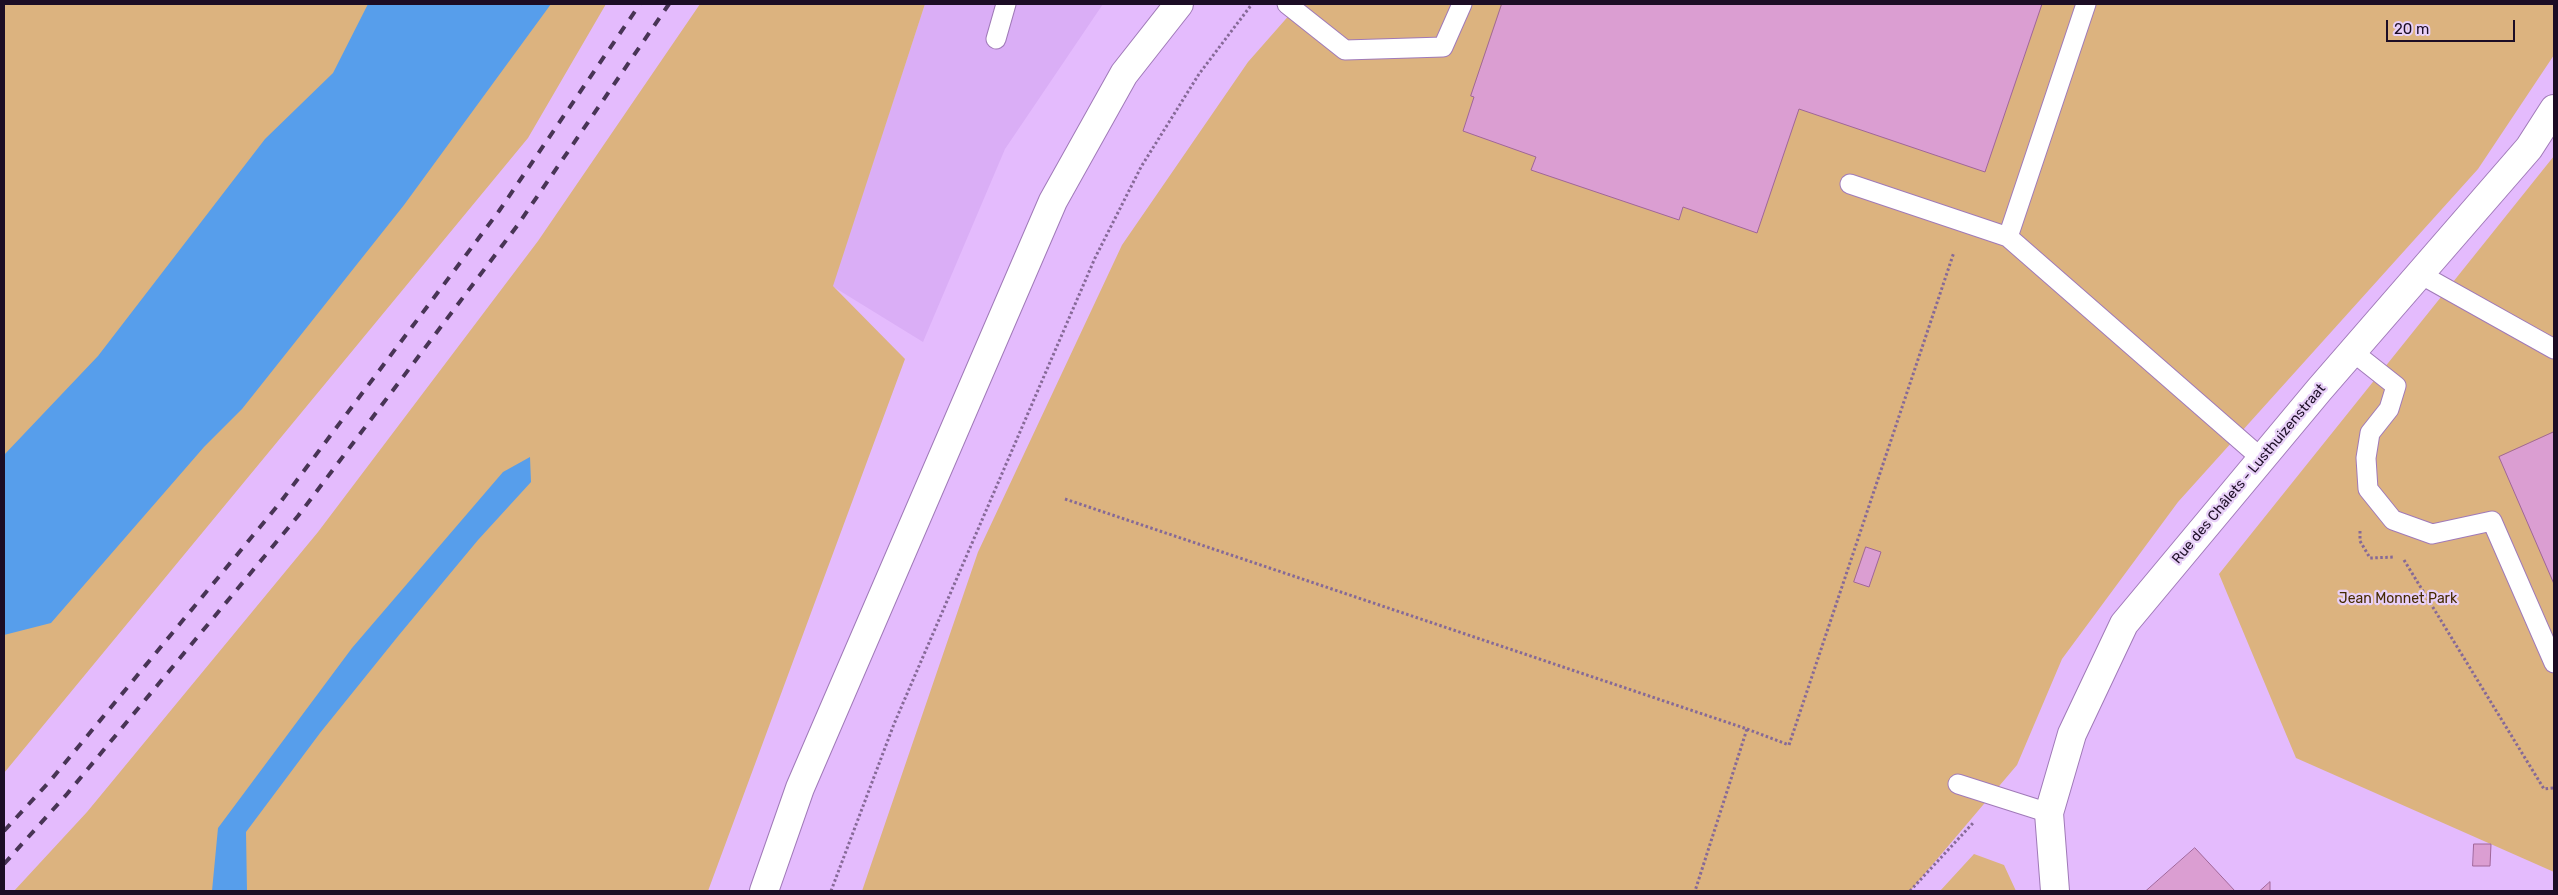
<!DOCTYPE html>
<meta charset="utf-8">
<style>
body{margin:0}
#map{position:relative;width:2558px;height:895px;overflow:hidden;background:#e4bbfd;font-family:Rubik,sans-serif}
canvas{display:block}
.frame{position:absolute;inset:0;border:5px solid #1c0d25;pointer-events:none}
.scale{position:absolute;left:2386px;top:20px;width:129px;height:22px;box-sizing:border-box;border:2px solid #1c0d25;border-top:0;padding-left:6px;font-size:15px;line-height:18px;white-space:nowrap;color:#1c0d25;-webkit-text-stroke:4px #e8d0f8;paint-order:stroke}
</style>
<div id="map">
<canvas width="2558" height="895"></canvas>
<div class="frame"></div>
<div class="scale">20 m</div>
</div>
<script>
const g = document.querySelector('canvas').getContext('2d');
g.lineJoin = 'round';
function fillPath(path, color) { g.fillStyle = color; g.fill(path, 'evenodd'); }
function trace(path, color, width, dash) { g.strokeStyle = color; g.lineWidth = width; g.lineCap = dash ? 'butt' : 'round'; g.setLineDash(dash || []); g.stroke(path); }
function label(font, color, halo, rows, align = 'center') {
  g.font = font + ' Rubik,sans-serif'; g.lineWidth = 4.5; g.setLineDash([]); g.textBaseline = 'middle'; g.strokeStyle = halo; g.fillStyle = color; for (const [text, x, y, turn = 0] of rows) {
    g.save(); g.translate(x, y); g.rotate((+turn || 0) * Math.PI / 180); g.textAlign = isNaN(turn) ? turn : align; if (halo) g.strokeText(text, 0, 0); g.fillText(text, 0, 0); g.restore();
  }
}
fillPath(new Path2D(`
 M925,4H1103L1005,149L923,342L832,286Z`), '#daaef6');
fillPath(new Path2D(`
 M4,4H606L528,138L4,773Z
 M700,4H925L833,286L905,359L708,891H14L87,812L318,532L538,241Z
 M1299,4H2554V55L2478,169L2178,502L2062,659L2017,765L1910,891H862L978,552L1122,245L1248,62Z
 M2554,156V872L2296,758L2219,574Z
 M1974,854L2004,865L2016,891H1940Z`), '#dcb37f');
fillPath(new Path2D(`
 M368,4H551L404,205L242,409L204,447L51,623L4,635V455L98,356L265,139L333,73Z
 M530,457L531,482L478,540L399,635L320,733L246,832L247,891H212L218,828L352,648L503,472Z`), '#579eeb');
const building = new Path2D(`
 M1502,4H2042L1985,172L1799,109L1757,233L1683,207L1679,220L1531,170L1536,157L1463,131L1474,97L1471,96Z
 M2554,432V584L2499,457Z
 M1866,547L1881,552L1869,587L1854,582Z
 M2474,844H2491L2490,866H2473Z
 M2195,848L2235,891H2146Z
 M2270,882V891H2260Z`);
fillPath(building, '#db9ed2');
trace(building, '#a06698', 1);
const lane = new Path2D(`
 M1287,4L1345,50L1443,47L1462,4
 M2086,4L2008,237L2261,458
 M996,39L1006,4
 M1850,184L2008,237
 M2420,274L2554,349
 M2353,352L2396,386L2389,409L2370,433L2366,458L2368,489L2393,520L2432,534L2492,521L2554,663
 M1958,784L2049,813`);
const street = new Path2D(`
 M2055,891L2049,813L2072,734L2124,624L2319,390L2529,148L2554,109`);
const secondary = new Path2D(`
 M764,891L800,788L1053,201L1124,74L1179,4`);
trace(lane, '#a07ab8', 21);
trace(street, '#a07ab8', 30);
trace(secondary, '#a07ab8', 30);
trace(new Path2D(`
 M1065,499L1747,729L1695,891
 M2360,531V541L2370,558L2395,557
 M2404,560L2544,789L2554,788
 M1747,729L1789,745L1954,252
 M831,891L894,724L1095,258L1141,167L1199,74L1252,4
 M1910,891L1973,823`), '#866997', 3, [2.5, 2.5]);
trace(lane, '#fff', 19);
trace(street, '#fff', 28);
trace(secondary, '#fff', 28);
trace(new Path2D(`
 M4,831L50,781L279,504L499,211L640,4
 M4,864L67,794L298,516L517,226L669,4`), '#483455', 4, [9, 9]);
label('14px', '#1c0d25', '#e8d0f8', [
 ["Rue des Châlets - Lusthuizenstraat",2249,474,-50]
]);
label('14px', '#452a01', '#e8d0f8', [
 ["Jean Monnet Park",2398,599]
]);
</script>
